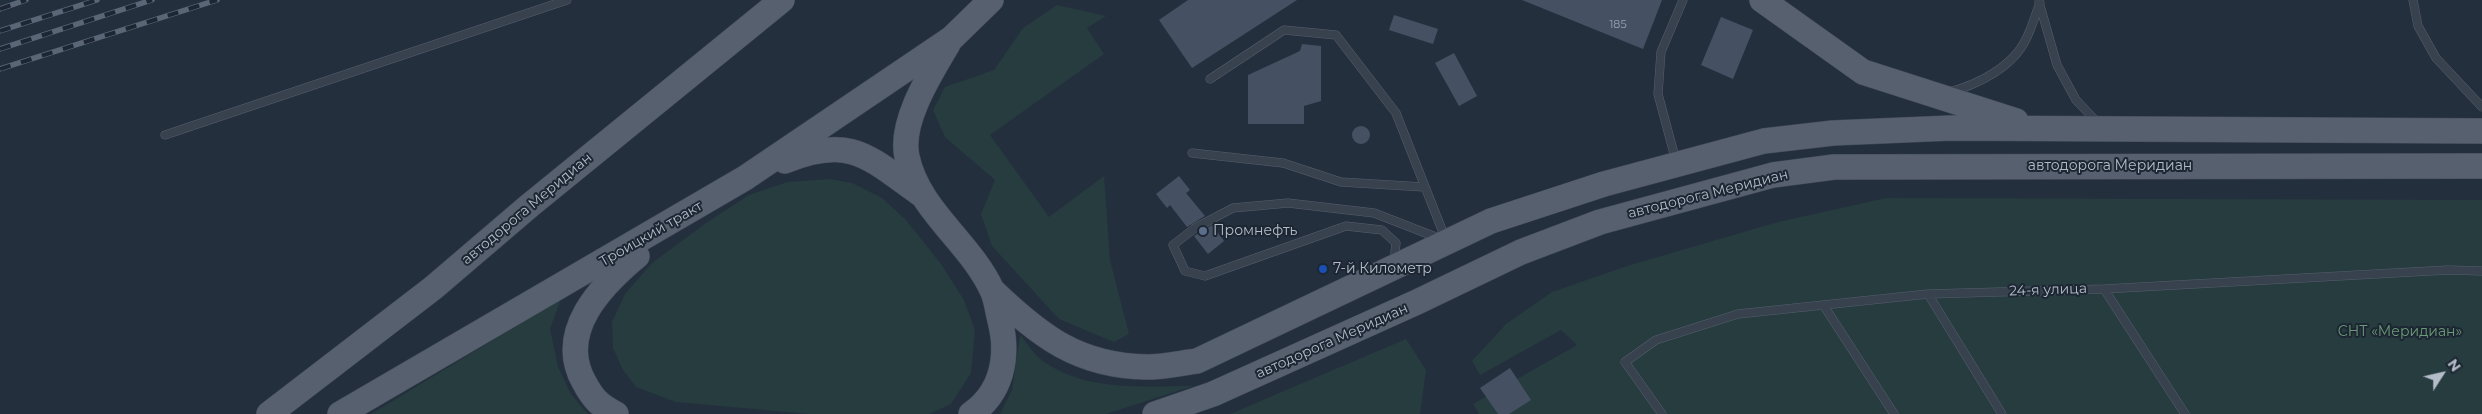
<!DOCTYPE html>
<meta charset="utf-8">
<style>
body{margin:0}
#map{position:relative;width:2482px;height:414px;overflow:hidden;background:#242f3e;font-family:Montserrat,sans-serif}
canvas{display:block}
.north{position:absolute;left:2417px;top:349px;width:50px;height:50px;-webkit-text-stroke:4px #1d2633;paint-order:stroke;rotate:55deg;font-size:14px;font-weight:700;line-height:20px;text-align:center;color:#b4bcc9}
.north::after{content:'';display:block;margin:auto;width:18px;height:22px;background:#b4bcc9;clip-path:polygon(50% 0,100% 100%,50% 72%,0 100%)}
</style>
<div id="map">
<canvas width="2482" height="414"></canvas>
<div class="north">N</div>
</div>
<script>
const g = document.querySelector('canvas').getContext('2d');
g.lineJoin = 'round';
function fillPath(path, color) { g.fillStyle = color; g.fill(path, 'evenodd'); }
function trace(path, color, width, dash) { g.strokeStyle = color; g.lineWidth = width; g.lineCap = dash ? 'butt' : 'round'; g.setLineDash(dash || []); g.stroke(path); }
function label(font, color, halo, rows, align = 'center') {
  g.font = font + ' Montserrat,sans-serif'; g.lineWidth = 4; g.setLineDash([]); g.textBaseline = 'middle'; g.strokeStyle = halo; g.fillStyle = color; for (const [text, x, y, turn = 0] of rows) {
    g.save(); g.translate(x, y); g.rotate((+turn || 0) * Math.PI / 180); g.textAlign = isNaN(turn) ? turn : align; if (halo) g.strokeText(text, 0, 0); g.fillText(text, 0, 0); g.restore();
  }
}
fillPath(new Path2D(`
 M1057,5L1106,16L1087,28L1104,54L990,135L1049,217L1104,176L1110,260L1129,334L1114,342L1059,319L992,246L981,214L995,180L945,137L933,110L945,87L994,70L1023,28Z
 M830,179L852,183L882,198L906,220L941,264L964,300L975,330L971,373L951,404L929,414H809L676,402L636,387L623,370L613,348L612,322L625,294L652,263L706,223L749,195L788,182Z
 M1886,198L2482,200V414H1479L1473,404L1577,345L1561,330L1480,375L1472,361L1506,324L1552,292L1627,266L1778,222Z
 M561,299L550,329L558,367L571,394L588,414H371Z
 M1020,335C1027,343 1034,355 1043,361C1086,392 1143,386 1193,386L1106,414H1000L1012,390Z
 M1406,339L1426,370L1420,414H1230Z`), '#263c3f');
fillPath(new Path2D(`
 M1188,0H1297L1192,68L1159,20Z
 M1522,0H1662L1643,49Z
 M1394,15L1438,29L1433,44L1389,30Z
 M1721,17L1753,30L1733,79L1701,65Z
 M1302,44L1321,46V101L1304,106V124H1248V75L1300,51Z
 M1454,53L1477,96L1459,106L1435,63Z
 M1352 135a9 9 0 1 1 18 0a9 9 0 1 1-18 0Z
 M1179,176L1190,190L1186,193L1205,216L1187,227L1170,205L1167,208L1156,194Z
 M1212,225L1224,241L1208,254L1194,236Z
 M1510,368L1531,400L1509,414H1498L1480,388Z`), '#455162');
const lane = new Path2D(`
 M2413,0L2418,26L2436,58L2482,107
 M2039,2L2057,65L2076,100L2097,122
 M1210,79L1284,30L1336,35L1396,113L1446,240
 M1949,92C1977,85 2013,67 2026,39C2032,28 2035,15 2040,3
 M165,135L567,0
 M1192,153L1283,163L1341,182L1424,187
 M1676,161L1658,94L1661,52L1683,0
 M1394,262L1396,243L1382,230L1346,226L1205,276L1185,271L1173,245L1195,228L1233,208L1288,203L1374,213L1441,239
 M2104,289L2185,414
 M1928,294L2002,414
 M1824,306L1894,414
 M1662,414L1625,362L1656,340L1738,314L1928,294L2104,289L2448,270L2482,271`);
const primary = new Path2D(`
 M1762,0L1863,72L2016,121
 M948,44C931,73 899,122 907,157C918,210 970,242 992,290C996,298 997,308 999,316C1003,333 1005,343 1003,361C1000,383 990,401 971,414
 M785,161C852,134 869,158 922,195
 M993,291C1040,336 1078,366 1147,367C1163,367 1181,363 1197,361L1491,221L1604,184L1764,141L1833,133L1951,128L2482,131
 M269,414L433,288L529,206L782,0
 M340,414L745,178L952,38L991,0
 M616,414C599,405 593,399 584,382C556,332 601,286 637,256
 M1155,414L1213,394L1417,302L1521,252L1600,222L1773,175L1834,167L2482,166`);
trace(lane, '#565f6c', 9);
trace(primary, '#414a57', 26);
trace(lane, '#38414e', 8);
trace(primary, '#56606e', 25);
const rail = new Path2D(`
 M0,9L26,0
 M0,31L97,0
 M0,49L152,0
 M0,69L217,0`);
trace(rail, '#5a6575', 5.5);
trace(rail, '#1d2633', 4, [11]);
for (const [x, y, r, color] of [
 [1203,231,5,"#5c6f8a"],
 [1323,269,5,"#1a4fb4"]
]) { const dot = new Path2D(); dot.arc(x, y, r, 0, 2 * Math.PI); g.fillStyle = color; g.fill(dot); trace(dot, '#1d2633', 2); }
label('11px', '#98a1af', null, [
 ["185",1618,25]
]);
label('14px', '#b4bcc9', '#1d2633', [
 ["автодорога Меридиан",2110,166],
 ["автодорога Меридиан",1708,194,-14],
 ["автодорога Меридиан",527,209,-40],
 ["Троицкий тракт",651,234,-30],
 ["24-я улица",2048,290,-2],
 ["автодорога Меридиан",1332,341,-24]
]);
label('14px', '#b4bcc9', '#1d2633', [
 ["Промнефть",1213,231],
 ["7-й Километр",1333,269]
], 'left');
label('14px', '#6b9a76', '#1d2633', [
 ["СНТ «Меридиан»",2400,332]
]);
</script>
